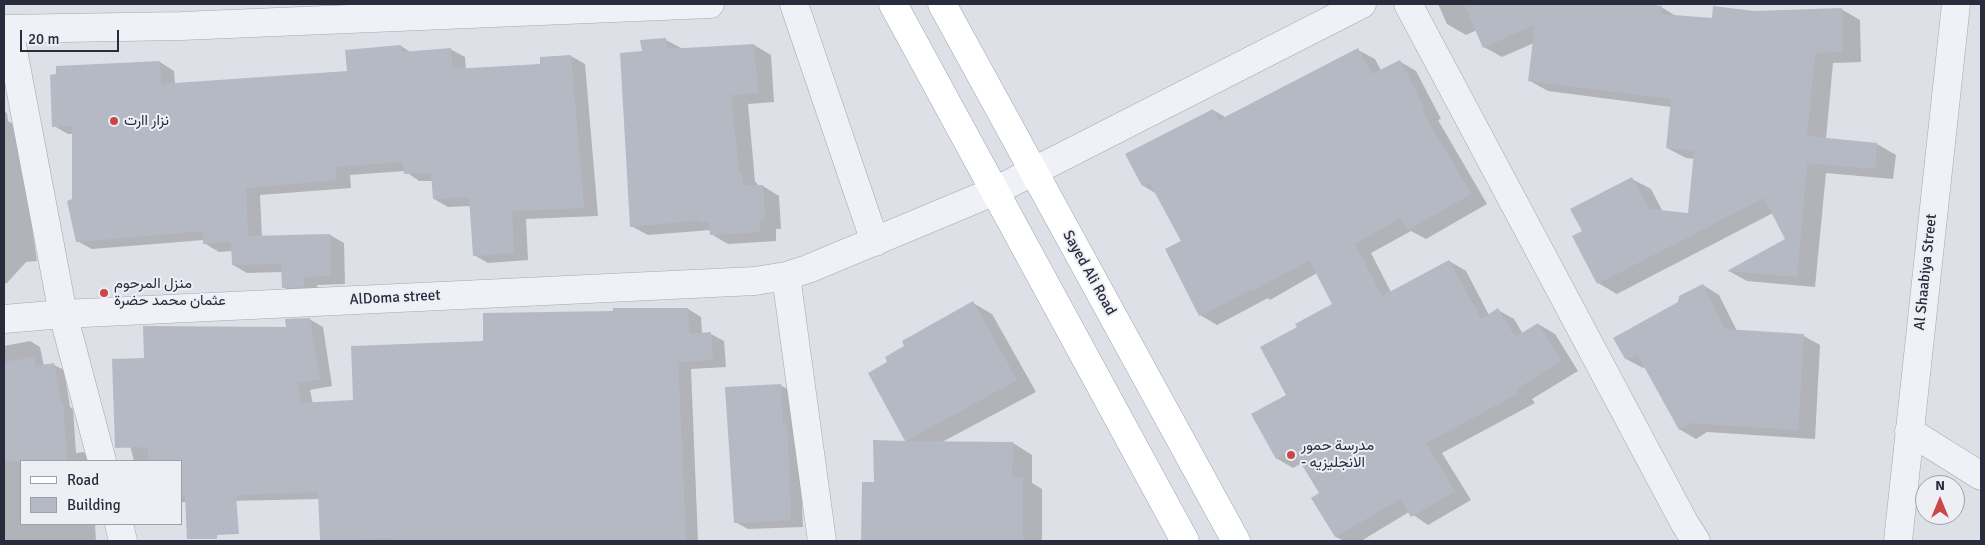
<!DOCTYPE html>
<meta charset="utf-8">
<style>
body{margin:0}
#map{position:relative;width:1985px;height:545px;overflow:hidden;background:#dee0e7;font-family:Signika,sans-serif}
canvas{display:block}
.frame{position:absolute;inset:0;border:5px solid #282c3d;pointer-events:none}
.legend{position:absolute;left:20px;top:460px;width:162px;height:65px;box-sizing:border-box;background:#edeff5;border:1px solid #9ea1ab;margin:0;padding:6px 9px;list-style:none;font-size:15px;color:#282c3d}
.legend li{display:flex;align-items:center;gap:10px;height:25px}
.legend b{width:25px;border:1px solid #9ea1ab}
.north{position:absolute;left:1915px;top:475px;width:50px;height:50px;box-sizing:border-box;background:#edeff5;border:1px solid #9ea1ab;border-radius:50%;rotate:0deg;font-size:14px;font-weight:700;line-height:20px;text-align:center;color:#282c3d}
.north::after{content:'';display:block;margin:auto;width:18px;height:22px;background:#c94746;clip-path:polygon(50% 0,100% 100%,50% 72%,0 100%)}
.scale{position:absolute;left:20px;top:30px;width:99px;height:22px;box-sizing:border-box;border:2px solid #282c3d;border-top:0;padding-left:6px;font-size:15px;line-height:18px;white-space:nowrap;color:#282c3d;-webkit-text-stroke:4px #edeff5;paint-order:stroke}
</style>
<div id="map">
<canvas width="1985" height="545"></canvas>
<div class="frame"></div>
<ul class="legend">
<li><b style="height:6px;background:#fff"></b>Road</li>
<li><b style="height:14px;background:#b5b9c4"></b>Building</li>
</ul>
<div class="north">N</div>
<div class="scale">20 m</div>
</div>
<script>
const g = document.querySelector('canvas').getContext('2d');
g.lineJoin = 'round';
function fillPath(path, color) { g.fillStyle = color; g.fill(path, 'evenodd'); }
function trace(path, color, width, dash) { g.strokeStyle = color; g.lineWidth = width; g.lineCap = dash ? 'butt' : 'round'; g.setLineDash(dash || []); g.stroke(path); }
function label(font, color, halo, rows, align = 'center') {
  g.font = font + ' Signika,Vazirmatn,sans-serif'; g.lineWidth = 4; g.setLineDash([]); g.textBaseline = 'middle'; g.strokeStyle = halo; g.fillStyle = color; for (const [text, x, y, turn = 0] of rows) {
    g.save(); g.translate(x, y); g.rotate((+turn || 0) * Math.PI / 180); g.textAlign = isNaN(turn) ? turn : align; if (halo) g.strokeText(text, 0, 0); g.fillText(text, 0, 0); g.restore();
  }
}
fillPath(new Path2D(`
 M1438,4H1505L1507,7L1513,4H1530L1537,8L1612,10L1613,4H1637L1661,7L1678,17L1713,19L1754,12L1841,9L1860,20L1861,62L1833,63L1826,139L1877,144L1896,155L1893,179L1826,173L1815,287L1747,281L1729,271L1787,240L1773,213L1617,294L1598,283L1584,232L1632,179L1651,189L1663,212L1689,214L1695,159L1686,158L1667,148L1671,107L1548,91L1530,81L1534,43L1502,57L1484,47L1477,30L1466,35L1447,24Z
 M666,40L683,49L754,45L771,55L774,102L748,104L755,181L759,186H763L779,196L781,229H776V241L728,244L711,234V230L648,235L631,226L643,53Z
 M401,46L412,53L450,49L465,57L466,70L542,65L571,56L585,64L598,216L526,219L528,260L488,263L474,255L471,206L448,207L434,199L432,181H419L405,171L350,175L351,188L260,195L262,237L330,235L344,243L345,284L317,285L319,294L297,295L283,287L282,272L247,273L233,265L232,251L219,252L204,243V240L92,249L77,241L74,200V134H68L54,126L160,62L174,71L175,85L348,72Z
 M1358,50L1375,59L1381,70L1399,61L1416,71L1441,119L1438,120L1487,204L1426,239L1411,231L1371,253L1391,292L1449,261L1466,271L1489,315L1498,310L1514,319L1523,334L1538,324L1555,334L1578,371L1532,399L1535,403L1442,453L1471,500L1428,525L1409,512L1361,541H1344L1336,537L1321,494L1302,463L1293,468L1276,458L1298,327L1334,304L1317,273L1270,300L1268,298L1217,325L1200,315L1183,242L1157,194L1142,185L1213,110L1227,118Z
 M4,111L7,113L8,121L17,126L37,261L26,262L7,283L4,284Z
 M1703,285L1719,295L1737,331L1804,336L1820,345L1815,439L1707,432L1696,439L1679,429L1646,367L1643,368L1626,359L1615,338L1680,303Z
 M973,303L992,314L1036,392L942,442L1013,443L1032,455V483L1042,489V541H863V483H875L907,442L870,373L889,362Z
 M688,309L701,317L702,334H711L724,341L726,367L691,369L698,541H323L322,540L319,499L181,502V461H134L114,385L145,359L288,328L309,319L323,327L332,386L310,390L313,404L354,401L484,342L614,312Z
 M30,341L40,347L44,366L54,365L64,370L70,407L73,409L76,453L83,452L93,458L94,461H21V524H95L96,541H4V346Z
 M780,385L793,392L799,432L803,527L748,529L735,522Z`), '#0003');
fillPath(new Path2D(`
 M1464,4H1647L1662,6L1661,14L1712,18L1713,6L1754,11L1842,8L1843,52L1815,53L1807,136L1877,143L1875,169L1807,163L1797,277L1727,271L1785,239L1764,198L1597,284L1572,236L1582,231L1570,209L1632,177L1649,209L1688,213L1694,151L1666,148L1671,99L1528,81L1535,24L1483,48Z
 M666,38L667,49L754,44L758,93L731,95L739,172H742L743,186L763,185L765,220H759L760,232L710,235L709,222H700V220L630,227L620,53L642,51L640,40Z
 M401,45L402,52L451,48L453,69L540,64V57L571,55L584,208L512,211L514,253L473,256L469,197L433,199L431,173L404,174L403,162L336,167L337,180L246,188L248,236L330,234L331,276L303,277L305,287L282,288L281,264L232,265L231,242L203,244V231L76,242L67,201L72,199V126L52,127L50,75L56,74V66L160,61L161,84L347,71L345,50Z
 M1358,48L1372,74L1400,60L1425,109L1422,111L1471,194L1408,230L1401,218L1355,244L1382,296L1449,260L1481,319L1498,308L1515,337L1538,323L1562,361L1516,389L1519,393L1426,443L1455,491L1411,517L1400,499L1335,537L1311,498L1319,493L1293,450L1276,459L1251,414L1286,395L1260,347L1297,327L1295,324L1332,304L1309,260L1253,291L1252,289L1199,316L1165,249L1181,241L1149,182L1142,186L1125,154L1213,109L1219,120Z
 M1703,284L1725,329L1804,334L1798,430L1690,423L1679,430L1637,354L1625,359L1613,338L1678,302L1679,296Z
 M973,301L1017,380L906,441L1013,442L1012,477H1023V541H861L862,482H874L873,440L905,441L868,373L887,362L885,357L904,346L902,341Z
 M613,308H688L689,334L711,332L713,360L678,362L686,541H394V538L320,541L318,492L236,495L239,534L217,535V539H187L185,495H181V461H148V447L115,448L112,359L144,358L143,326L286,327L285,319L310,318L320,379L297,383L301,403L353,400L351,346L483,341V313L613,311Z
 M34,357L36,366L54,363L61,402H63L67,461H4V362Z
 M781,384L783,423H787L791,520L734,523L725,387Z`), '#b5b9c4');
const minor = new Path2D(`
 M794,4L875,242
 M1408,4L1685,524L1696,541
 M4,29L181,26L710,4
 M9,29L63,314L102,461
 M786,276L822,541
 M4,319L63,314L755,281L786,276L808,269L995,191L1362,4
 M1909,431L1981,476
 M119,524L123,541
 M1898,541L1956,4`);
const major = new Path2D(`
 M893,4L1185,541
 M942,4L1236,541`);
trace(minor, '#a4a6b1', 29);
trace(major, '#9ea3b2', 29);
trace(minor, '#f0f1f6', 28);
trace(major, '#fff', 28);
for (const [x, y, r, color] of [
 [114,121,5,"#c94746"],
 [104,293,5,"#c94746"],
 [1291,455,5,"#c94746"]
]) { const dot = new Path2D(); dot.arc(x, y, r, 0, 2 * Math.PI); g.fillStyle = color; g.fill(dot); trace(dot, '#edeff5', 2); }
label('15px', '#282c3d', '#edeff5', [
 ["نزار اارت",124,121],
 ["منزل المرحوم",114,284],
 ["عثمان محمد حضرة",114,301],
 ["مدرسة حمور",1301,446],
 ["- الانجليزيه",1301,463]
], 'left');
label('15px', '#282c3d', '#edeff5', [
 ["Al Shaabiya Street",1926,272,-84],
 ["Sayed Ali Road",1089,273,61],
 ["AlDoma street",395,298,-3]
]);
</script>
